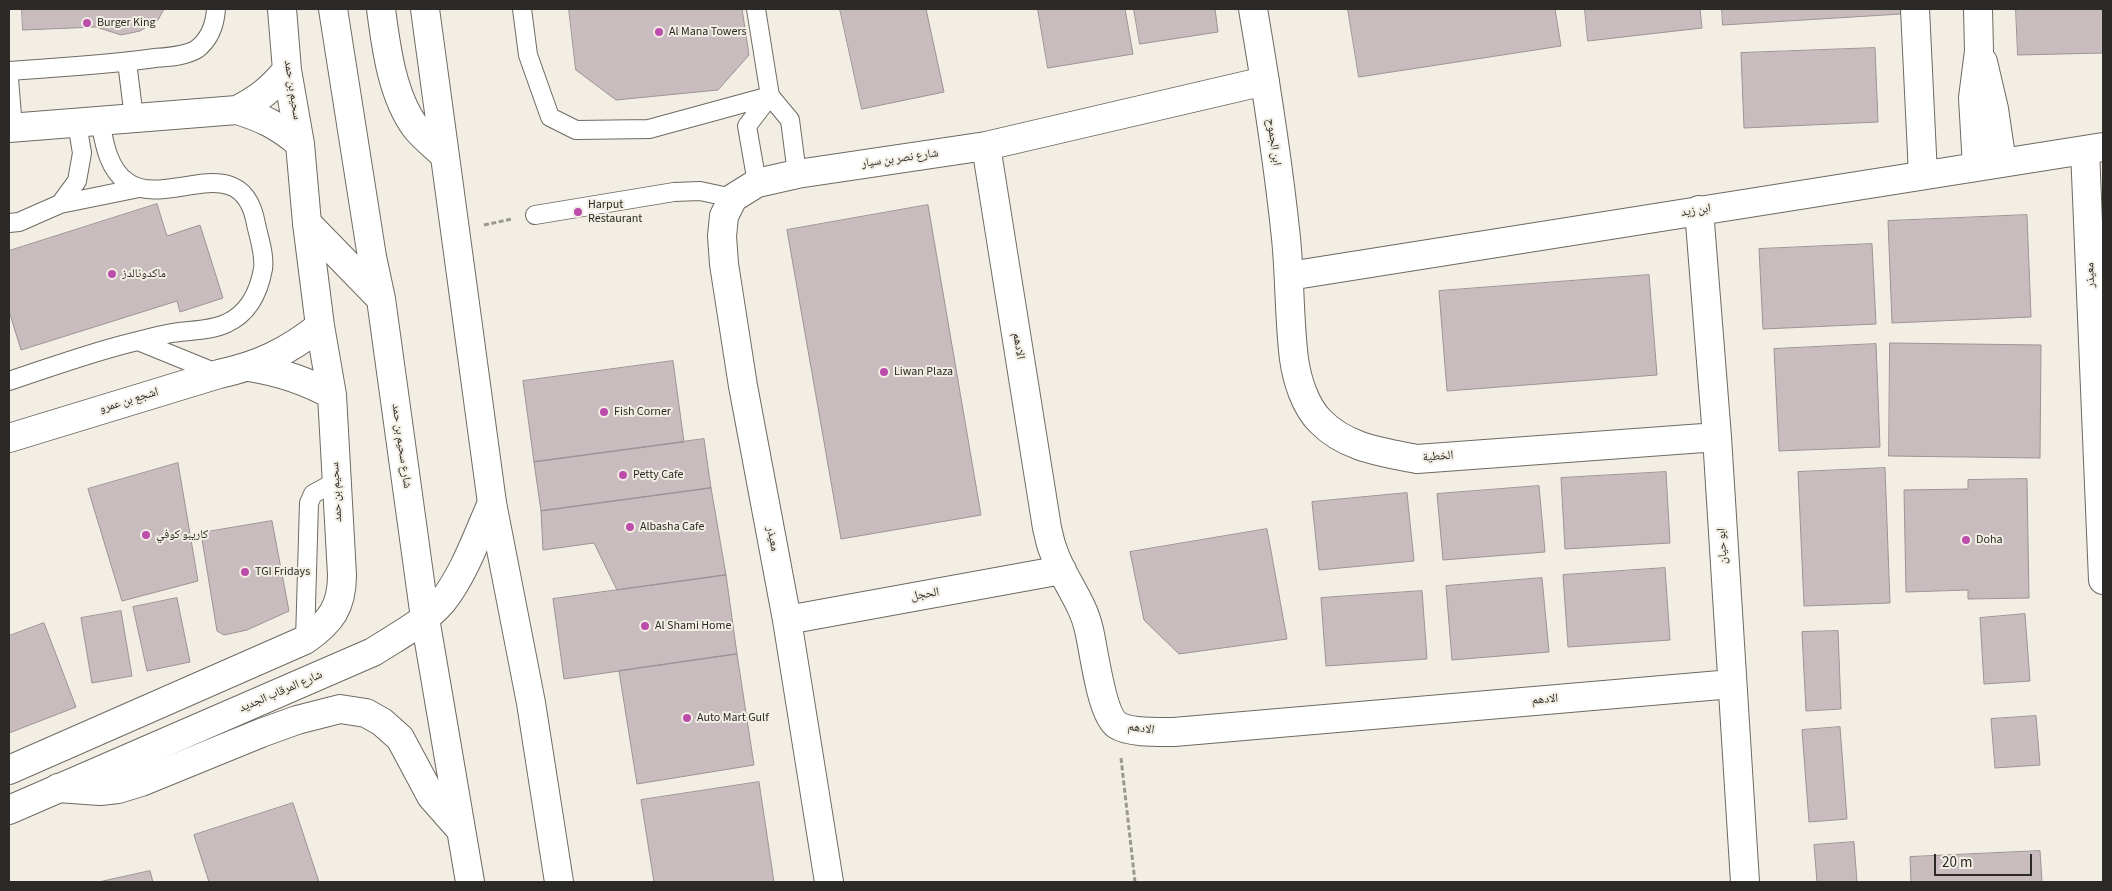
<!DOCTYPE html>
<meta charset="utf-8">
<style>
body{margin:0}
#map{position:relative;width:2112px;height:891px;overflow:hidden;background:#f2eee4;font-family:"Source Sans 3",sans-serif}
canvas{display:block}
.frame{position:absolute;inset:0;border:10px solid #2c2a27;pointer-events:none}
.scale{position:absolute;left:1934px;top:854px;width:98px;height:22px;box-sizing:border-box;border:2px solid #2c2a27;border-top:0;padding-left:6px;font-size:15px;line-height:18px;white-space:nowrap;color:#2c2a27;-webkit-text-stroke:4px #f2eee4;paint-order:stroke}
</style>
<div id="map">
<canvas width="2112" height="891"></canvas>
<div class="frame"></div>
<div class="scale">20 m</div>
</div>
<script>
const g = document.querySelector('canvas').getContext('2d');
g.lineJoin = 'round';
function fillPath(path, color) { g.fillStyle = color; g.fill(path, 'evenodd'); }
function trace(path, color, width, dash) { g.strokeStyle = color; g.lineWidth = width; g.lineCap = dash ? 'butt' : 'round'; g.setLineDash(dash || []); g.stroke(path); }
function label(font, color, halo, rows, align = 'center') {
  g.font = font + ' "Source Sans 3","Noto Naskh Arabic",sans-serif'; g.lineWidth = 4; g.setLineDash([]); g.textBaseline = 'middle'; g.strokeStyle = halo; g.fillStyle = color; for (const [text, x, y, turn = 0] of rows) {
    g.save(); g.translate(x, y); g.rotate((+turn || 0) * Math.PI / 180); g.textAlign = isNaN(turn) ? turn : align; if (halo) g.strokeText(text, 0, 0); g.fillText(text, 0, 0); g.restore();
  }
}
const building = new Path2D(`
 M22,9H164L158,20L140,31L121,35L96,27L23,30Z
 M569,9H742L749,55L718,90L616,100L576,70Z
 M840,9H926L944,92L862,109Z
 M1038,9H1125L1133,54L1048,68Z
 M1134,9H1215L1218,32L1140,44Z
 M1348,9H1555L1561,46L1359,77Z
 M1585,9H1700L1702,28L1588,41Z
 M1722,9H1900L1901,14L1723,25Z
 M2016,9H2103V53L2018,55Z
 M1875,48L1878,122L1744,128L1741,53Z
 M157,204L167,236L200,225L223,298L180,312L177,301L21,350L9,311V251Z
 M928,205L981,515L841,539L787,230Z
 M2027,215L2031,317L1892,323L1888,221Z
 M1872,244L1876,324L1763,329L1759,249Z
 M1649,275L1657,375L1447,391L1439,291Z
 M1890,343L2041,345L2040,458L1889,456Z
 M1876,344L1880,447L1779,451L1774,349Z
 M673,361L684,442L534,462L523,381Z
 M704,439L711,488L541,511L534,462Z
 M178,463L198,581L122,601L88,489Z
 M1885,468L1890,603L1804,606L1798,472Z
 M1666,472L1670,543L1565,549L1561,478Z
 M2027,479L2029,598L1968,599V590L1906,592L1904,490L1968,489V480Z
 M1539,486L1545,552L1443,560L1437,494Z
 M711,488L726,575L617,590L594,543L543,550L541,511Z
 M1407,493L1414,561L1319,570L1312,502Z
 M272,521L289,611L247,630L224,635L217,631L201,533Z
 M1267,529L1287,639L1179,654L1144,620L1130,552Z
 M1665,568L1670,640L1568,647L1563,575Z
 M726,575L737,654L564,679L553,599Z
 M1542,578L1549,652L1452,660L1446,586Z
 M1422,591L1427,659L1326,666L1321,598Z
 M177,598L190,662L147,671L133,607Z
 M121,611L132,676L92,683L81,618Z
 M2025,614L2030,681L1984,684L1980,618Z
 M44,623L76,707L9,733V636Z
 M1838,631L1841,709L1806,711L1802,632Z
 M737,654L754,765L637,784L619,671Z
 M2036,716L2040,765L1995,768L1991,719Z
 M1840,727L1847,819L1809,822L1802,730Z
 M759,782L774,882H654L641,800Z
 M293,803L319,882H209L194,835Z
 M1854,842L1857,882H1817L1814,845Z
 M2040,851L2042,882H1911L1910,857Z
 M150,871L153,882H99Z`);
fillPath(building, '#c8bcbf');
trace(building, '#9d9295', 1);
const lane = new Path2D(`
 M522,9L528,55L550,117L576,130L649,129L770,96
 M756,9L770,96L790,120L797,174
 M127,62L134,118
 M9,71C58,67 107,65 155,58C168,57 186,56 197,49C210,39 215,24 216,9
 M9,79L13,128
 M757,183L747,126L770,96
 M60,204L139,188
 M535,215L674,192L700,191L733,198
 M9,223L19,222L60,204L77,181L82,153L77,123
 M138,341L219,374
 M9,381C52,367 94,351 138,341C149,338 161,335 172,333C190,330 211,331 227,323C249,313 259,291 263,269C265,255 259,238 256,224C242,145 166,210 127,182C108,169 104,142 100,121
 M305,640L309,503L313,494L337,481`);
const street = new Path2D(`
 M1253,9C1266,85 1278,161 1286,238C1290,278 1289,319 1294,359C1297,380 1305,406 1320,421C1346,448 1382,452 1417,459L1717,437
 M1915,9L1923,175
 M1983,62L1994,109L2002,163
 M237,110C259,99 271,89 287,70
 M9,128L237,110C263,118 279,126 300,144
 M986,146L1047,528C1049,535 1050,543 1053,550C1062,578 1083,601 1089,630C1094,650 1101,714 1117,725C1129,733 1160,732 1174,732L1732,684
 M2085,150L2103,580
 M1977,167L1973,98L1979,51L1978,9
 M1699,210L1717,437L1745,882
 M1289,276L2103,147
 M249,367C280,372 305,380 332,395
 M9,438L219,374C260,365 287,352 320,326
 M787,620L1062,570
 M9,770L305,640C331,622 342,607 342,575L332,395L320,326L307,223L300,144L287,70L282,9
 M829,882L787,620L743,386L724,264L722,236L724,216L733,198L757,183L797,174L986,146L1265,81`);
const secondary = new Path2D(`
 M9,810L373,652C396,637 424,623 442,602C464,575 478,534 492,503`);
const highway = new Path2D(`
 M333,9L372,257L381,299L425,618L470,882
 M381,9C386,47 392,96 416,128C424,138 435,146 444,155
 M425,9L492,503L531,703L559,882
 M307,223L381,299
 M58,788L100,791L118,789L141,782L261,733L297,720L340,709L366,713L382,722L400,738L431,796L460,829`);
trace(lane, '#6e6a62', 20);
trace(street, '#6e6a62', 30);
trace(secondary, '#6e6a62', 30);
trace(highway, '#6e6a62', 30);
trace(new Path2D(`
 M484,225L512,219
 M1121,758L1135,882`), '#9b9891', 3, [5, 2.5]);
trace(lane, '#fff', 18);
trace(street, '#fff', 28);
trace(secondary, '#fff', 28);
trace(highway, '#fff', 28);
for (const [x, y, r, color] of [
 [87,23,5,"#bc4dab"],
 [659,32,5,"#bc4dab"],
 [578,212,5,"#bc4dab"],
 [112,274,5,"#bc4dab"],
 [884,372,5,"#bc4dab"],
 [604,412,5,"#bc4dab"],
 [623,475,5,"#bc4dab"],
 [630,527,5,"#bc4dab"],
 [146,535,5,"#bc4dab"],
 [1966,540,5,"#bc4dab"],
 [245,572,5,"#bc4dab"],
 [645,626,5,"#bc4dab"],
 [687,718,5,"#bc4dab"]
]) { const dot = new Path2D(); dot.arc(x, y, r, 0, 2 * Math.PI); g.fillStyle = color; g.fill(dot); trace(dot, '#f2eee4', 2); }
label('12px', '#2c2a27', '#f2eee4', [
 ["Burger King",97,23],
 ["Al Mana Towers",669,32],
 ["Harput",588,205],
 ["Restaurant",588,219],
 ["ماكدونالدز",122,274],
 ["Liwan Plaza",894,372],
 ["Fish Corner",614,412],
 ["Petty Cafe",633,475],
 ["Albasha Cafe",640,527],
 ["كاريبو كوفي",156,535],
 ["Doha",1976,540],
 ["TGI Fridays",255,572],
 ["Al Shami Home",655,626],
 ["Auto Mart Gulf",697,718]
], 'left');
label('12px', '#2c2a27', '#f2eee4', [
 ["سحيم بن حمد",292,90,81],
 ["ابن الجموح",1273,142,82],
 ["شارع نصر بن سيار",900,159,-8],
 ["ابن زيد",1696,211,-9],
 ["معيذر",2091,275,-92],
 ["الادهم",1018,346,81],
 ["اشجع بن عمرو",129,401,-17],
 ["شارع سحيم بن حمد",401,446,82],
 ["الخطية",1438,457,-4],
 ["سحيم بن حمد",337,492,-93],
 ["معيذر",772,539,79],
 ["ابو حيان",1723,546,-93],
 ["الحجل",925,595,-10],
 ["شارع المرقاب الجديد",281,692,-23],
 ["الادهم",1545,700,-5],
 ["الادهم",1141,729,8]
]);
</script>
